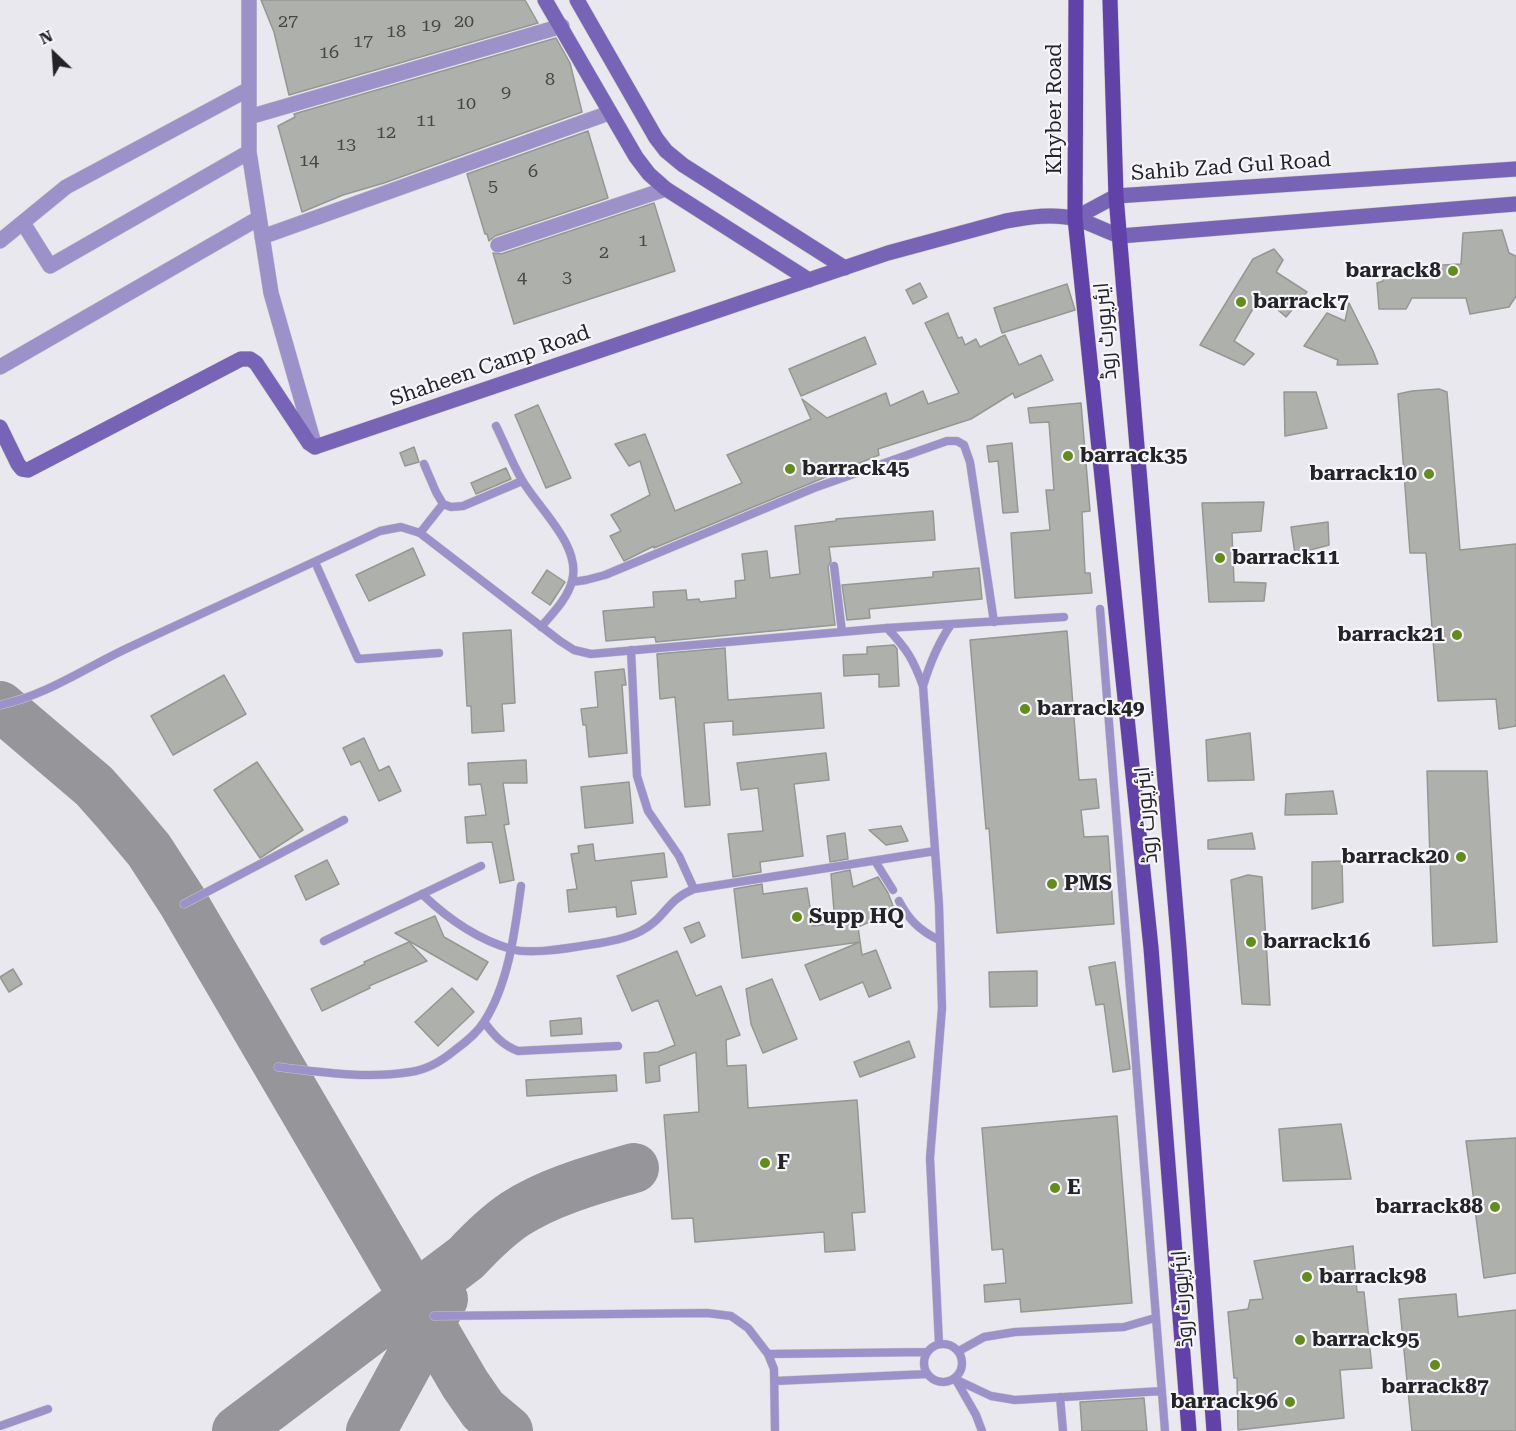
<!DOCTYPE html>
<meta charset="utf-8">
<style>
body{margin:0}
#map{position:relative;width:1516px;height:1431px;overflow:hidden;background:#e9e8ee;font-family:"Roboto Serif",serif}
canvas{display:block}
.north{position:absolute;left:24px;top:24px;width:60px;height:60px;-webkit-text-stroke:4px #f6f5fb;paint-order:stroke;rotate:335deg;font-size:16px;font-weight:700;line-height:24px;text-align:center;color:#242426}
.north::after{content:'';display:block;margin:auto;width:21px;height:27px;background:#242426;clip-path:polygon(50% 0,100% 100%,50% 72%,0 100%)}
</style>
<div id="map">
<canvas width="1516" height="1431"></canvas>
<div class="north">N</div>
</div>
<script>
const g = document.querySelector('canvas').getContext('2d');
g.lineJoin = 'round';
function trace(path, color, width, dash) { g.strokeStyle = color; g.lineWidth = width; g.lineCap = dash ? 'butt' : 'round'; g.setLineDash(dash || []); g.stroke(path); }
function fillPath(path, color) { g.fillStyle = color; g.fill(path, 'evenodd'); }
function label(font, color, halo, rows, align = 'center') {
  g.font = font + ' "Roboto Serif",Cairo,serif'; g.lineWidth = 4.5; g.setLineDash([]); g.textBaseline = 'middle'; g.strokeStyle = halo; g.fillStyle = color; for (const [text, x, y, turn = 0] of rows) {
    g.save(); g.translate(x, y); g.rotate((+turn || 0) * Math.PI / 180); g.textAlign = isNaN(turn) ? turn : align; if (halo) g.strokeText(text, 0, 0); g.fillText(text, 0, 0); g.restore();
  }
}
trace(new Path2D(`
 M0,706L94,786L118,813L149,850L184,904L465,1384L483,1410L508,1431
 M237,1431L466,1258C481,1242 497,1226 515,1214C551,1191 593,1180 634,1168
 M371,1431L443,1299`), '#96959a', 50);
const building = new Path2D(`
 M261,0H525L538,23L289,95L274,32Z
 M556,38L570,63L582,112L384,183L343,195L302,212L278,126L295,117L294,114Z
 M588,131L608,198L495,236L489,241L487,234H485L467,174Z
 M654,203L675,271L514,324L493,253L501,254Z
 M1502,230L1509,253L1516,256V296L1509,307L1470,314L1466,298H1412L1406,309H1379L1377,283L1383,281L1384,276L1390,273V268L1461,264L1463,233Z
 M1274,249L1283,260L1276,272L1307,292L1286,317L1261,295L1234,341L1254,354L1244,365L1200,345L1253,259Z
 M920,283L927,297L913,304L906,290Z
 M1067,284L1075,310L1002,333L994,308Z
 M1349,303L1373,351L1378,364L1337,365L1338,360L1304,346L1327,313L1345,321Z
 M948,313L958,338L962,337L965,345L976,339L980,347L1005,335L1019,365L1041,355L1053,380L1015,398L1013,393L971,419L878,449L879,455L654,548V546L624,561L610,536L621,531L611,515L650,495L640,461L629,466L615,444L645,434L675,511L742,483L727,455L811,419L802,399L827,418L886,393L890,406L923,391L928,404L959,393L925,323Z
 M865,337L876,364L801,396L789,369Z
 M1439,389L1447,392L1460,550L1516,544V726L1499,729L1496,699L1438,701L1426,553H1410L1398,394L1412,391Z
 M1284,392H1316L1327,428L1285,436Z
 M1081,403L1090,511L1082,512L1085,573H1090L1092,593L1015,598L1011,533L1050,530L1046,490H1054L1049,422L1030,423L1028,408Z
 M538,405L571,478L546,488L515,415Z
 M1012,443L1018,512L1003,513L998,461L989,462L987,446Z
 M414,447L419,462L405,466L400,453Z
 M506,468L511,479L476,494L471,483Z
 M1264,502L1261,531L1232,533L1234,582L1266,583L1264,601L1209,602L1202,503Z
 M933,511L935,540L829,547L831,561L828,567L835,625L656,642L655,637L606,641L603,611L654,607L653,592L686,590L687,600L699,599L700,602L736,598L735,581L745,580L742,554L767,551L770,578L800,574L795,526L836,521V519Z
 M1328,522L1329,545L1295,554L1291,527Z
 M413,548L425,575L369,601L356,575Z
 M979,568L982,599L869,609L870,618L847,620L842,585L933,577V572Z
 M547,570L565,582L550,605L532,593Z
 M511,630L515,703L502,704L504,731L472,733L471,706H467L463,633Z
 M1067,631L1079,780L1096,779L1099,808L1081,810L1084,837L1108,836L1114,924L997,933L989,828L986,829L970,640Z
 M894,645L897,649L899,686L879,687V674L844,676L843,655L867,654V647Z
 M725,648L728,700L821,693L824,728L733,735V721L704,723L710,805L685,807L675,697L660,699L657,654Z
 M624,669L626,685H622L627,753L589,757L586,725H583L581,709L598,707L595,672Z
 M224,675L246,714L173,755L151,716Z
 M1250,733L1254,780L1208,781L1206,740Z
 M364,738L379,771L389,766L401,791L379,801L360,761L351,765L343,748Z
 M826,753L829,780L794,784L803,856L760,862L761,872L733,877L728,834L763,831L758,788L741,790L737,763Z
 M526,760L527,783H503L509,824L504,825L514,880L500,883L492,842L467,843L465,817L486,815L481,784L469,785L468,763Z
 M257,762L303,830L260,858L214,790Z
 M1427,771H1487L1497,942L1433,946Z
 M629,782L633,823L585,828L581,787Z
 M1333,791L1337,814L1285,815L1286,794Z
 M901,826L908,841L886,845L869,830Z
 M845,833L848,859L830,862L827,836Z
 M1252,833L1255,849H1208V840Z
 M593,844L595,861L664,853L667,877L631,881L636,914L617,917L616,907L569,912L567,890L577,889L571,854L579,853L578,846Z
 M327,860L339,884L306,900L295,876Z
 M1342,861L1343,902L1312,909V862Z
 M850,870L853,887L878,877L888,893L895,911L858,927L862,955L876,950L891,988L869,997L863,982L820,1000L805,965L860,942L742,958L734,889L762,884L763,894L807,888L813,926L835,923L831,874Z
 M1248,875L1262,877L1270,1005L1242,1004L1231,880Z
 M435,916L444,937L488,962L477,980L395,933Z
 M699,922L705,936L691,943L684,928Z
 M409,942L427,961L369,986L370,988L322,1011L311,989L365,964L364,962Z
 M677,951L696,996L721,986L740,1035L726,1040L727,1066L746,1065L748,1108L857,1100L865,1212L852,1213L855,1250L825,1252L824,1232L695,1242L693,1218L672,1219L664,1115L699,1112L696,1052L659,1066L660,1081L646,1083L644,1053L658,1052L675,1045L658,1000L632,1011L617,976Z
 M1115,962L1130,1069L1113,1072L1104,1004L1096,1005L1089,967Z
 M13,969L22,984L9,992L0,977Z
 M1037,971V1006L990,1007L989,972Z
 M772,979L797,1039L763,1053L751,1024L746,989Z
 M452,988L474,1012L438,1046L415,1022Z
 M581,1018L582,1034L551,1036L550,1021Z
 M909,1041L915,1057L860,1077L854,1062Z
 M616,1075L617,1091L527,1096L526,1080Z
 M1117,1116L1132,1303L1021,1312L1020,1299L985,1302L984,1285L1006,1283L1003,1249L992,1250L982,1128Z
 M1341,1124L1351,1179L1283,1181L1279,1129Z
 M1516,1138V1273L1484,1278L1466,1141Z
 M1353,1246L1357,1292H1364L1372,1368L1340,1370L1344,1418L1238,1430L1237,1378H1234L1228,1312L1248,1309L1250,1300L1263,1299L1254,1261Z
 M1456,1294L1458,1317L1516,1310V1431H1412L1399,1299Z
 M1144,1398L1147,1431H1082L1080,1402Z`);
fillPath(building, '#aeb1ab');
trace(building, '#949792', 1.5);
const lane = new Path2D(`
 M496,426C505,444 512,463 522,480C538,508 582,546 572,581C568,598 552,614 541,627
 M424,464L436,492L443,504L451,507L463,506L522,481
 M420,533L443,504
 M315,562L358,659L439,653
 M834,566L842,632
 M572,582L586,580L605,575L814,488L947,441H957L964,445L970,462L994,622
 M1100,609L1165,1431
 M887,628C907,649 913,659 923,686L939,905L942,1008L930,1158L939,1344
 M631,650L637,776L648,811L679,856L694,889
 M923,686C930,663 937,645 950,626
 M0,705C48,695 88,666 132,646C215,607 298,570 380,531L401,527L420,533L560,641L574,650L591,654L887,628L1064,617
 M875,861L893,890
 M422,894C447,918 476,939 511,949C531,955 567,948 588,945C606,942 626,939 641,931C666,918 666,900 694,889L935,851
 M899,901C909,920 919,930 939,940
 M184,904L344,820
 M324,941L481,866
 M484,1022C494,1035 502,1045 518,1051L618,1046
 M278,1067C321,1072 367,1079 410,1072C426,1070 443,1060 455,1050C466,1042 477,1033 484,1022C509,983 515,930 521,886
 M434,1316L707,1313L731,1316L748,1328L768,1354L774,1369L775,1431
 M924 1363a19 19 0 1 1 38 0a19 19 0 1 1-38 0Z
 M959,1351L984,1337L1015,1332L1124,1327L1155,1318
 M768,1354L927,1352
 M955,1379L991,1396L1015,1400L1162,1391
 M956,1380L976,1415L982,1431
 M775,1381L927,1374
 M1060,1397L1063,1431
 M0,1426L48,1409`);
const street = new Path2D(`
 M249,0V152L271,293L315,447
 M249,117L562,26
 M23,223L50,266L249,152
 M262,237L609,113
 M0,241L66,187L249,89
 M498,245L666,189
 M0,367L259,218`);
const secondary = new Path2D(`
 M545,0L636,157L649,174L666,189L809,280
 M577,0L656,138L666,151L683,165L845,268
 M1075,218L1116,196L1516,169
 M0,427L18,464L22,469L28,470L241,359H250L256,363L309,443L315,447L888,253L1006,221C1028,217 1054,213 1076,219C1091,223 1105,231 1120,236L1516,204`);
const primary = new Path2D(`
 M1076,0L1075,218L1151,948L1189,1431
 M1110,0L1116,196L1179,948L1214,1431`);
trace(lane, '#c6c5ca', 9);
trace(street, '#c6c5ca', 16);
trace(secondary, '#c6c5ca', 16);
trace(primary, '#c6c5ca', 16);
trace(lane, '#9c91c9', 8);
trace(street, '#9c91c9', 15);
trace(secondary, '#7864b7', 15);
trace(primary, '#6042a8', 15);
for (const [x, y, r, color] of [
 [1453,271,6,"#648c1a"],
 [1241,302,6,"#648c1a"],
 [1068,456,6,"#648c1a"],
 [790,469,6,"#648c1a"],
 [1429,474,6,"#648c1a"],
 [1220,558,6,"#648c1a"],
 [1457,635,6,"#648c1a"],
 [1025,709,6,"#648c1a"],
 [1461,857,6,"#648c1a"],
 [1052,884,6,"#648c1a"],
 [797,917,6,"#648c1a"],
 [1251,942,6,"#648c1a"],
 [765,1163,6,"#648c1a"],
 [1055,1188,6,"#648c1a"],
 [1495,1207,6,"#648c1a"],
 [1307,1277,6,"#648c1a"],
 [1300,1340,6,"#648c1a"],
 [1435,1365,6,"#648c1a"],
 [1290,1402,6,"#648c1a"]
]) { const dot = new Path2D(); dot.arc(x, y, r, 0, 2 * Math.PI); g.fillStyle = color; g.fill(dot); trace(dot, '#f6f5fb', 2); }
label('18px', '#464747', null, [
 ["27",288,22],
 ["20",464,22],
 ["19",431,26],
 ["18",396,32],
 ["17",363,42],
 ["16",329,53],
 ["8",550,80],
 ["9",506,93],
 ["10",466,104],
 ["11",426,121],
 ["12",386,133],
 ["13",346,145],
 ["14",309,161],
 ["6",533,172],
 ["5",493,187],
 ["1",643,241],
 ["2",604,253],
 ["4",522,278],
 ["3",567,278]
]);
label('21px', '#242426', '#f6f5fb', [
 ["Khyber Road",1055,109,-90],
 ["Sahib Zad Gul Road",1231,167,-4],
 ["ایئرپورٹ روڈ",1106,331,-95],
 ["Shaheen Camp Road",490,366,-19],
 ["ایئرپورٹ روڈ",1147,815,-95],
 ["ایئرپورٹ روڈ",1183,1299,-94]
]);
label('bold 21px', '#242426', '#f6f5fb', [
 ["barrack8",1441,271,"right"],
 ["barrack7",1253,302],
 ["barrack35",1080,456],
 ["barrack45",802,469],
 ["barrack10",1417,474,"right"],
 ["barrack11",1232,558],
 ["barrack21",1445,635,"right"],
 ["barrack49",1037,709],
 ["barrack20",1449,857,"right"],
 ["PMS",1064,884],
 ["Supp HQ",809,917],
 ["barrack16",1263,942],
 ["F",777,1163],
 ["E",1067,1188],
 ["barrack88",1483,1207,"right"],
 ["barrack98",1319,1277],
 ["barrack95",1312,1340],
 ["barrack87",1435,1387,"center"],
 ["barrack96",1278,1402,"right"]
], 'left');
</script>
